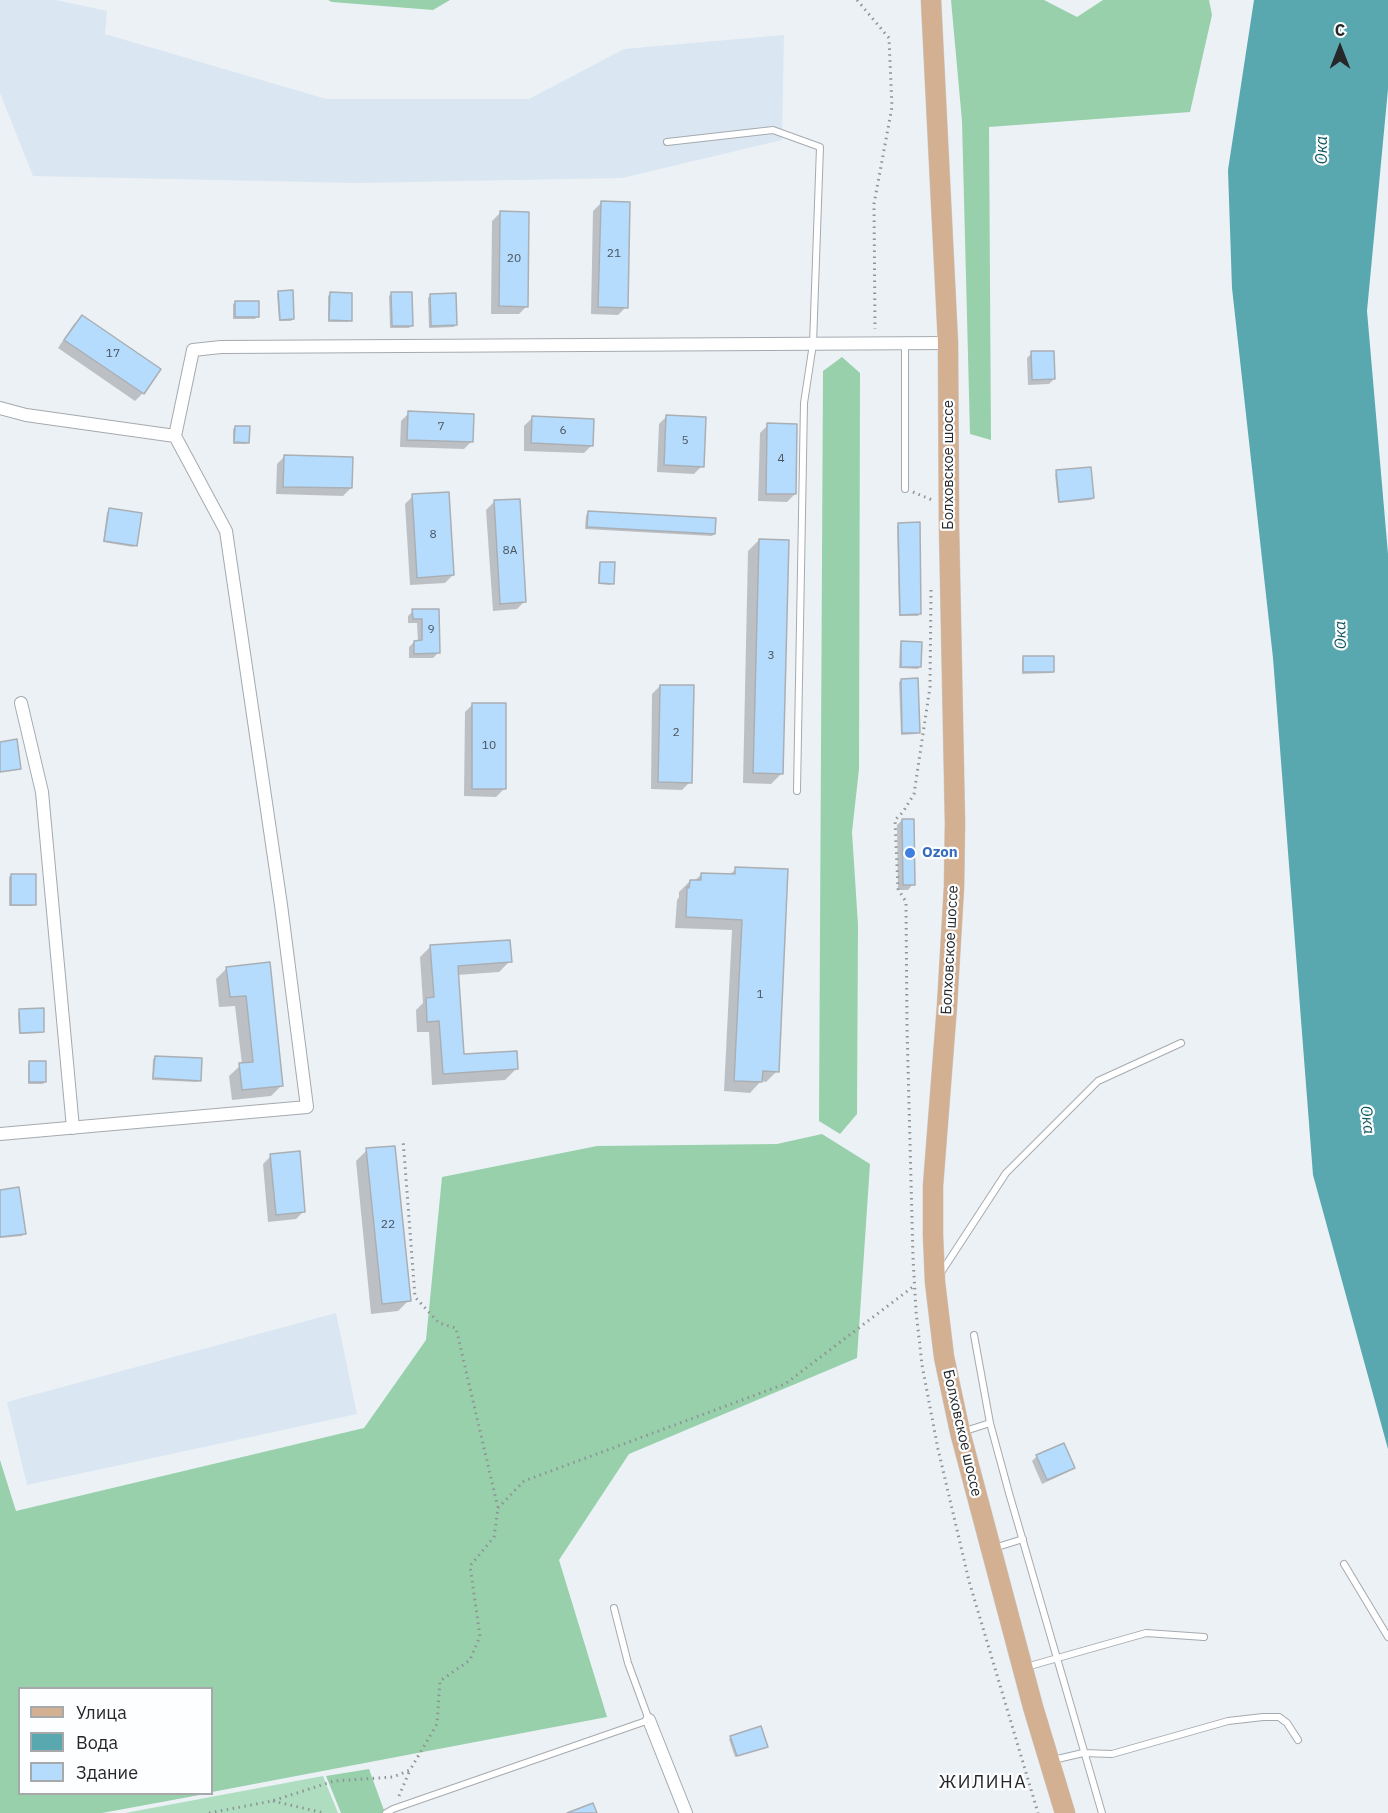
<!DOCTYPE html>
<meta charset="utf-8">
<style>
body{margin:0}
#map{position:relative;width:1388px;height:1813px;overflow:hidden;background:#ecf1f6;font-family:"IBM Plex Sans",sans-serif}
canvas{display:block}
.legend{position:absolute;left:18px;top:1687px;width:195px;height:108px;box-sizing:border-box;background:#fdfeff;border:2px solid #a7a8a9;margin:0;padding:8px 10px;list-style:none;font-size:18px;color:#252729}
.legend li{display:flex;align-items:center;gap:12px;height:30px}
.legend b{width:30px;border:2px solid #a7a8a9}
.north{position:absolute;left:1310px;top:18px;width:60px;height:60px;-webkit-text-stroke:4px #fdfeff;paint-order:stroke;rotate:0deg;font-size:16px;font-weight:700;line-height:24px;text-align:center;color:#252729}
.north::after{content:'';display:block;margin:auto;width:21px;height:27px;background:#252729;clip-path:polygon(50% 0,100% 100%,50% 72%,0 100%)}
</style>
<div id="map">
<canvas width="1388" height="1813"></canvas>
<ul class="legend">
<li><b style="height:8px;background:#d3b092"></b>Улица</li>
<li><b style="height:16px;background:#59a8b0"></b>Вода</li>
<li><b style="height:16px;background:#b5dbfd"></b>Здание</li>
</ul>
<div class="north">С</div>
</div>
<script>
const g = document.querySelector('canvas').getContext('2d');
g.lineJoin = 'round';
function fillPath(path, color) { g.fillStyle = color; g.fill(path, 'evenodd'); }
function trace(path, color, width, dash) { g.strokeStyle = color; g.lineWidth = width; g.lineCap = dash ? 'butt' : 'round'; g.setLineDash(dash || []); g.stroke(path); }
function label(font, color, halo, rows, align = 'center') {
  g.font = font + ' "IBM Plex Sans",sans-serif'; g.lineWidth = 4.5; g.setLineDash([]); g.textBaseline = 'middle'; g.strokeStyle = halo; g.fillStyle = color; for (const [text, x, y, turn = 0] of rows) {
    g.save(); g.translate(x, y); g.rotate((+turn || 0) * Math.PI / 180); g.textAlign = isNaN(turn) ? turn : align; if (halo) g.strokeText(text, 0, 0); g.fillText(text, 0, 0); g.restore();
  }
}
fillPath(new Path2D(`
 M0,0H56L107,11L105,34L326,99H529L624,49L784,35L782,140L622,178L357,183L33,176L0,93Z
 M336,1313L357,1414L27,1485L7,1402Z`), '#dae6f1');
fillPath(new Path2D(`
 M323,1776L338,1813H125Z`), '#aedebf');
fillPath(new Path2D(`
 M328,0H450L433,10L332,2Z
 M951,0H1044L1077,17L1103,0H1209L1212,15L1190,112L989,127L991,440L970,434L962,121Z
 M842,357L860,373L859,769L852,832L858,925L857,1114L840,1134L819,1121L823,371Z
 M822,1134L870,1164L857,1358L629,1454L559,1560L607,1717L212,1792V1688H20V1794H205L102,1813H0V1460L16,1511L364,1428L426,1340L442,1177L597,1146L777,1144Z
 M369,1769L385,1813H341L326,1776Z`), '#97d0ab');
fillPath(new Path2D(`
 M1254,0H1388V89L1367,311L1388,554V1449L1313,1175L1273,658L1232,288L1228,170Z`), '#59a8b0');
fillPath(new Path2D(`
 M601,203L626,307L618,315L591,314L593,211Z
 M500,213L527,306L519,314H491L492,221Z
 M279,292L293,319L291,321H279L277,294Z
 M330,294L350,320L348,322H328V296Z
 M391,294L411,326L409,328H390L389,296Z
 M430,296L456,325L454,327L429,328L428,298Z
 M236,302L257,317L255,319H233V304Z
 M82,317L143,393L135,401L58,348L74,324Z
 M1032,353L1054,379L1049,384L1028,385L1027,358Z
 M409,413L472,441L464,449L400,447L401,421Z
 M667,416L702,466L694,474L657,472L659,424Z
 M532,418L592,445L584,453L524,451V426Z
 M768,425L795,494L787,502L758,501L760,433Z
 M236,427L248,442L246,444H233V429Z
 M285,456L351,488L343,496L276,494L277,464Z
 M1057,472L1093,498L1091,500L1058,503L1055,474Z
 M413,496L453,575L445,583L410,585L405,504Z
 M494,502L525,601L517,609L493,611L486,510Z
 M110,510L135,545L133,547L103,542L107,512Z
 M588,513L714,534L712,536L585,529L586,515Z
 M899,524L920,614L918,616H899L897,526Z
 M759,540L782,773L771,784L743,783L748,551Z
 M601,563L612,583L610,585L598,584L599,565Z
 M437,610L438,653L433,658H409V647L414,642H418L417,623H408V616L413,611Z
 M902,643L920,667L918,669L899,668L900,645Z
 M1024,658L1053,671L1051,673L1022,674V660Z
 M901,680L918,732L916,734L901,735L899,682Z
 M660,686L690,782L682,790L651,789L652,694Z
 M473,704L504,789L496,797L464,796L465,712Z
 M902,820L913,884L908,890H898L897,825Z
 M736,869L777,1071L766,1082L761,1081L750,1093L724,1091L732,930L675,928L677,900L679,897V892L690,881H694L702,874L729,875Z
 M11,875L34,904L32,906H9V877Z
 M431,946L510,961L499,972L457,975L462,1056L516,1069L505,1080L432,1085L429,1032H417L416,1010L423,1003L420,957Z
 M268,964L282,1085L271,1096L232,1100L229,1076L242,1064L235,1006L219,1007L216,979L227,968Z
 M20,1011L43,1031L41,1033L19,1034L18,1013Z
 M155,1057L199,1080L197,1082L152,1080L153,1059Z
 M30,1062L45,1082L43,1084H28V1064Z
 M367,1150L409,1300L398,1311L371,1314L356,1161Z
 M271,1156L304,1211L296,1219L268,1222L263,1164Z
 M0,1191L24,1234L22,1236L0,1238Z
 M1037,1456L1073,1467L1068,1472L1042,1484L1032,1461Z
 M731,1737L766,1746L735,1757L729,1739Z`), '#0003');
const building = new Path2D(`
 M601,201L630,202L628,308L598,307Z
 M500,211L529,212L528,307L499,306Z
 M293,290L294,319L280,320L278,291Z
 M330,292L352,293V321L329,320Z
 M391,292H412L413,326H392Z
 M456,293L457,325L431,326L430,294Z
 M235,301H259V317H235Z
 M82,315L161,369L144,394L64,340Z
 M1031,351H1054L1055,379L1032,380Z
 M408,411L474,414L473,442L407,440Z
 M666,415L706,417L704,467L664,465Z
 M532,416L594,419L593,446L531,443Z
 M767,423L797,424L796,494H766Z
 M235,426H250L249,443L234,442Z
 M284,455L353,457L352,488L283,487Z
 M1091,467L1094,498L1059,502L1056,470Z
 M449,492L454,575L417,578L412,494Z
 M520,499L526,602L500,604L494,500Z
 M109,508L142,513L137,546L104,541Z
 M588,511L716,518L715,534L587,527Z
 M920,522L921,614L900,615L898,523Z
 M759,539L789,540L783,774L753,773Z
 M600,562H615L614,584L599,583Z
 M412,609H439L440,653L414,654V641L422,640V619H413Z
 M901,641L922,642L921,667H901Z
 M1023,656H1054V672H1023Z
 M918,678L920,733H902L901,679Z
 M660,685H694L692,783L658,782Z
 M472,703H506V789H472Z
 M17,739L21,769L0,772V742Z
 M902,819H914L915,885H903Z
 M735,867L788,869L779,1072L763,1071L762,1082L734,1081L742,920L686,917L687,887L689,888L690,880H701V873L735,874Z
 M11,874H36V905H11Z
 M510,940L512,962L458,966L464,1054L517,1051L518,1069L443,1074L439,1021L427,1022L426,998L434,997L430,945Z
 M270,962L283,1086L242,1090L239,1063L253,1062L246,996L230,997L226,967Z
 M44,1008V1032L20,1033L19,1009Z
 M155,1056L202,1058L201,1081L153,1078Z
 M29,1061H46V1082H29Z
 M395,1146L411,1301L382,1304L366,1148Z
 M300,1151L305,1212L276,1215L270,1154Z
 M19,1187L26,1234L0,1237V1190Z
 M1064,1443L1075,1468L1047,1480L1036,1455Z
 M761,1726L768,1747L737,1756L730,1736Z
 M593,1803L597,1813H567Z`);
fillPath(building, '#b5dbfd');
trace(building, '#aaafb4', 1.5);
const service = new Path2D(`
 M667,142L773,130L820,147L813,344L804,403L797,791
 M905,344V489
 M940,1274L1006,1173L1098,1081L1181,1043
 M974,1335L990,1423L1009,1493L1102,1813
 M962,1432L990,1423
 M994,1548L1023,1539
 M1344,1564L1388,1637
 M1026,1667L1146,1633L1204,1637
 M1053,1760L1083,1753L1112,1754L1228,1721L1263,1717H1279L1287,1723L1298,1740
 M386,1813L393,1809L649,1720L628,1663L614,1608`);
const minor = new Path2D(`
 M0,408L26,415L175,436
 M21,703L42,792L73,1128
 M0,1134L307,1107L281,905L226,531L175,436L193,350L221,347L948,343
 M649,1720L686,1813`);
const primary = new Path2D(`
 M931,0L948,343L949,526L955,823L954,887L947,1006L933,1186V1235L935,1282L944,1357L960,1432L1033,1707L1065,1813`);
trace(service, '#a5aaaf', 8);
trace(minor, '#a5aaaf', 14);
trace(primary, '#cfcfd0', 21);
trace(new Path2D(`
 M857,0L889,38L892,107L874,204L875,329
 M913,492L932,500
 M931,590L930,687L914,794L903,812L895,820L898,889L906,902L907,1027L913,1258L916,1311L922,1365L938,1449L969,1581L1038,1813
 M498,1508L524,1481L785,1384L914,1286
 M399,1796L409,1772
 M273,1801L324,1813
 M209,1813L272,1801L334,1781L393,1777L410,1770L437,1724L440,1681L470,1660L480,1636L470,1566L494,1537L498,1508L456,1328L439,1323L415,1297L403,1139`), '#8f9396', 3, [1.5, 4.5]);
trace(service, '#fff', 6);
trace(minor, '#fff', 12);
trace(primary, '#d3b092', 20);
for (const [x, y, r, color] of [
 [910,853,6,"#3f7fe0"]
]) { const dot = new Path2D(); dot.arc(x, y, r, 0, 2 * Math.PI); g.fillStyle = color; g.fill(dot); trace(dot, '#fdfeff', 2); }
label('12px', '#49545e', null, [
 ["21",614,254],
 ["20",514,259],
 ["17",113,354],
 ["7",441,427],
 ["6",563,431],
 ["5",685,441],
 ["4",781,459],
 ["8",433,535],
 ["8А",510,551],
 ["9",431,630],
 ["3",771,656],
 ["2",676,733],
 ["10",489,746],
 ["1",760,995],
 ["22",388,1225]
]);
label('15px', '#252729', '#fdfeff', [
 ["Болховское шоссе",949,465,-90],
 ["Болховское шоссе",950,950,-87],
 ["Болховское шоссе",962,1433,77]
]);
label('bold 15px', '#366cbe', '#fdfeff', [
 ["Ozon",922,853]
], 'left');
label('italic 16px', '#15595f', '#fdfeff', [
 ["Ока",1322,150,-90],
 ["Ока",1341,635,-92],
 ["Ока",1367,1120,82]
]);
g.letterSpacing = '1.5px';
label('18px', '#252729', '#fdfeff', [
 ["ЖИЛИНА",983,1783]
]);
g.letterSpacing = '0px';
</script>
